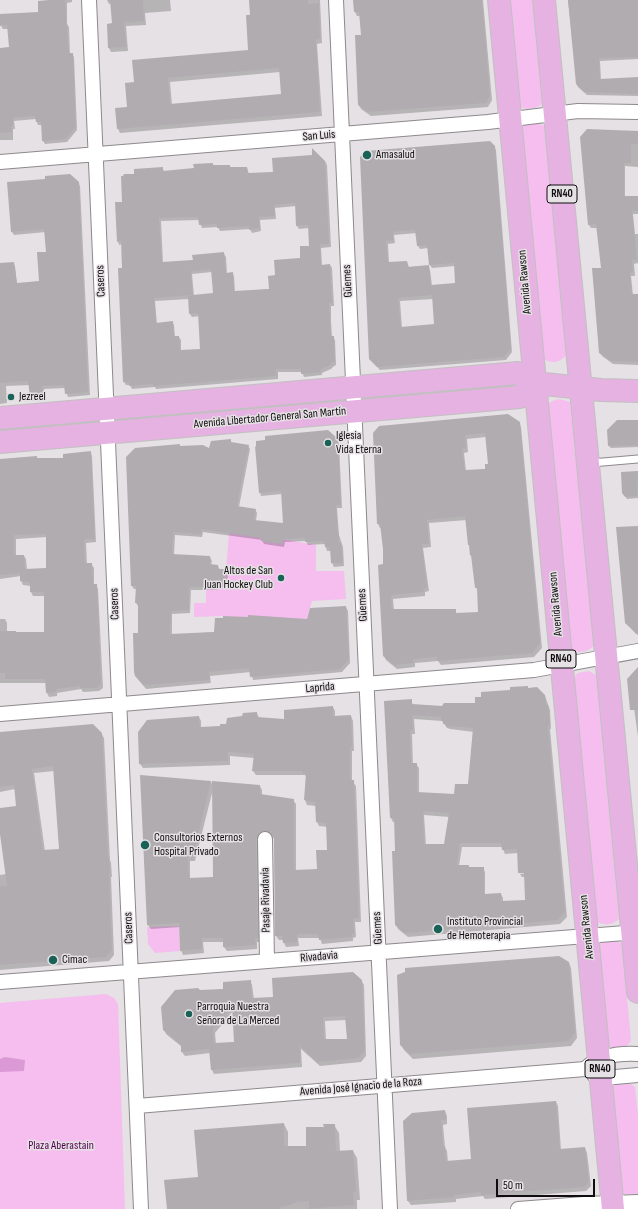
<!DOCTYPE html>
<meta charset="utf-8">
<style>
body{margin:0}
#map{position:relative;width:638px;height:1209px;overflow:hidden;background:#e5e1e4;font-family:"Sofia Sans Condensed",sans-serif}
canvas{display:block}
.scale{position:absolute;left:496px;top:1179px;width:99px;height:18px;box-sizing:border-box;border:2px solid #0f0d0e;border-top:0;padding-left:5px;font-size:12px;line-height:14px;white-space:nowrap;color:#0f0d0e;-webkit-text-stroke:3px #e5e1e4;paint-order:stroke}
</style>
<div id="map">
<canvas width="638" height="1209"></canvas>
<div class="scale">50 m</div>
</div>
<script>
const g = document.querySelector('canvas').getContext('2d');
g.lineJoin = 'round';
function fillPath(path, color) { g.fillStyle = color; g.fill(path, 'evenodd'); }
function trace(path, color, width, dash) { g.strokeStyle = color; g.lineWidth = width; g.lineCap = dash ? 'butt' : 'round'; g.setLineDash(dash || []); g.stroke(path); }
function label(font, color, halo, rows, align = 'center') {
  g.font = font + ' "Sofia Sans Condensed",sans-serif'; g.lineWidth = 3; g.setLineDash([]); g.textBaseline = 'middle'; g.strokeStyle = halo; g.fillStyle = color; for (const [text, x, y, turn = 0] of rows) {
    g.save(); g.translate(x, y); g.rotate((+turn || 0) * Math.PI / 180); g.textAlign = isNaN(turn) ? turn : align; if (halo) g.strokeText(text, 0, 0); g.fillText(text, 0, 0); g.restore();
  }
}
fillPath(new Path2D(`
 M507,0H532L542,104C534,110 526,110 517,106Z
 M537,123L544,126L566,355C560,363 552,364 543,359L519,129L526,124Z
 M516,380L518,388L376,399V396Z
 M335,397L337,400L336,404L127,422L126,417Z
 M559,399L570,402L594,646C586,653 577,654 569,648L546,406L552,401Z
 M90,420L91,424L0,435V426Z
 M229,533L252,534L316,545V571H344L346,599L312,601L302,634L223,616L194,617V603H206V587H216L217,569H226Z
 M589,671L596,675L619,919C612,926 603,926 594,920L572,679L578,673Z
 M179,926L180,951L155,953L148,944L147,927Z
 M615,940L622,943L631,1041L625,1048L613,1049L608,1045L597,947L603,941Z
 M106,994L114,998L118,1004L125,1209H0V1003Z
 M627,1082L635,1087L638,1115V1194H624L621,1193L610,1089L618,1083Z`), '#f5beef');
fillPath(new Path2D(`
 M5,1057L25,1060L24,1071L0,1072V1059Z`), '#db9ad5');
fillPath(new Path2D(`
 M50,0H72V2L67,3V24L69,27L70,54H72L74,57L77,130L67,142L45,144L43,141V125H38L36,119L14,121L15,129H13V140H0V49L10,48L9,29H3L1,26L39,13Z
 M107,0H170L171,11L145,13L146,25L126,26L128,51L111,52L109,48L108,25L113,24L112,3L109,4Z
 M267,0H320L322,43L317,44L322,116L120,133L118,129L116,109L128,108L135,83L249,51L251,16ZM280,72L282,95L172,105L170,82Z
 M354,0H483L492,100L488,107L371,116L361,109L359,105L362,36L361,16H357L355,12Z
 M568,0H638V59L600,61L601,80L638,78V96L587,95L578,87L577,84Z
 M638,132V167L625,166V197H638V214H633L635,234H638V263L634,264L635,276H631L633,295H638V365L613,364L602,356L600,352L602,269L597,228H591L589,225L581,137Z
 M494,147L496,150L512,352L506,360L380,370L370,359L361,157ZM417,233L418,246L420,249L428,248L430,265L432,268L455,266L456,284L432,286L430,270L428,266L409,267L407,262L389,263L388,244L395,243L394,235ZM433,299L435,325L402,328L400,301Z
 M325,161L327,165L331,247L321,248L322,266L330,265L332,268L334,306H331V321L332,337L335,340L336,365L334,366L331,369L322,373V375L304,377L302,372H278V379L156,389L155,387L132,389L130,385H126L124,382L122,244L119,245L118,241L123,203L135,175L162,168L165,172L230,166L231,168H247L249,174L274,172ZM296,206L297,226L299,229L309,228L310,247L301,259L276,276L270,289L235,292L234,276L232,273L227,274L226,257L224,254L194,261L163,263L161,221L199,220L202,228L218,227L220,231L250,229L252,233L261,231L260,220L276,219L275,208ZM212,272L214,294L194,296L192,274ZM189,299L190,314L192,317L200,316L201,350L181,351V340L179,337H175L174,325L172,322L157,324L155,301Z
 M78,182L80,186L90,395L68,397L65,388L44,389L45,400L33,401L31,397L30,385L6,386L7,403L0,404V264L13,263L15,266L17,284L40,282L47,253L46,232L14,235L12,232Z
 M638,421V447L611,448L609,446Z
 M519,423L521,427L542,648L534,657L441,665L438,661L415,663V667L397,669L386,660L384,656V565L382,528H380L378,524L374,433ZM486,437L489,465L486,469L466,471L464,453L468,452L467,439ZM467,520L476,587L478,591L479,613L457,614L455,610H394L393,599L425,596V592L429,591L423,548L431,547L429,523Z
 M230,440L232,443L248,446L250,449L239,507L255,509L257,513L256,521L284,524L282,494L261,496L260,492L337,440L339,444L342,508H337L339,535L343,547L344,566L334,567L332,563L331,551H327L325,544L308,545L306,541L285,542L284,547L264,544L262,540L203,532L202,537L175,535L174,555L210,557L212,561L211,565L218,566L220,570H226L228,573L227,587H218V590H191L190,613L172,614V635L215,632L308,620L346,607L348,611L350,663L342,672L253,680L251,672L210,676L211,683L146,689L136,676L139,634L138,606L136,603L137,589H134L132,586L180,447L210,450Z
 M90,452L92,456L96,542L86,543L87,564H91L94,568V585H96L98,589L103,688L99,691L83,692L81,689L57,693V696L49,697L47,693L46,683H0V619H5L7,623V632L16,633H45V596H33L31,592V586L23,585L21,581V576L0,579V460L37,457L38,459H64ZM47,537V569L27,570L26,559L24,556H16V539Z
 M638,472V498L627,499L625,496L622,473Z
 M638,526V634H636L626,623Z
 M638,669V737L633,701Z
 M528,689L545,696L550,710L551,729H550L567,917L560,924L408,937L398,929L396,924L395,822H393L391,818L411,700L413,705L443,707L476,704ZM414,719L442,721L447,728L450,729L474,732L469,786L455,795L419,793V768L416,764H413L412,734H415ZM424,815L449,817L445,845H426ZM462,847H502L505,854L518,853L519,873L529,874H520L522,877H525L526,901L503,902V898L501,894L485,895V872L483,868H469L459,866Z
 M333,707L335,711V717L351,716L353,721L354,751H352V781L356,786L361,922H355L356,937L353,938V941L322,944L320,938H298L299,946L286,947L283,940H279L276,936L274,837L267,835L260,942H257V949L227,951L224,947V942H203L204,953L183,955L181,950L180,927L151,929L148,925L141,776L211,782L213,786H260L262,790V796L293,800L296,804V871L318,870L328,851V827L319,826L317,822L316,806L307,805L305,800L306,777L305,775H256L253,771L254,758L230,756V765L143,768L140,764L199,717L201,721V728L221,727L257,713L259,718L285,720ZM213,789L214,878L190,879V861H195Z
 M0,733H101L104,738L110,860L111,863L112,877H111L114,955L109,961L0,970V875L6,874L0,827V809L17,807L15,789L0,792ZM54,771L60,850L45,851L34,773Z
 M569,963L571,968L577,1038L571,1046L413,1059L404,1050L401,1045Z
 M361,980L364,985L366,1056L361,1062L320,1066L301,1049L302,1067L214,1074L212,1070L210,1053L185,1056L182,1052V1047L166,1034L164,1029L200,991L224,990L250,981L252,985L254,999L274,998ZM233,1011L235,1042L216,1044L215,1033ZM347,1020L348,1039L326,1040L325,1021Z
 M556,1102L558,1106L561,1150L585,1148L587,1153L591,1186L586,1191L485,1199L483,1196L456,1199V1202L411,1205L408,1201L404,1121L445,1111L447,1116V1124L443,1125L445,1147L447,1151L448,1162L472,1160Z
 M284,1124L288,1132V1147H307L325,1128L334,1125L339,1133L340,1151H353L357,1158L360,1200H357V1209H168L199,1178Z`), '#0003');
fillPath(new Path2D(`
 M49,0H65L69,53H73L76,126L66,139L42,141L41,122H36L35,116L13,118V126H11L12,132L0,133V48L9,47L7,25L0,26V14L38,12V1Z
 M110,0H143L144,21L124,22L126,47L108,48L107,24L112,23Z
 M249,0H308V4L319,3L320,39L316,40L320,112L117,129L115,108L127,107L125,83L134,82L132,60L248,50L246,15H250ZM279,68L281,94L170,104L168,78Z
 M353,0H482L490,95L486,103L368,112L358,105L355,35H361L359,12H354Z
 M568,0H638V57L599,58L600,79L638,77V94L584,92L576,84Z
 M587,129L638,131V144H631V163H624V196H638V211H632L637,260H632L633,272L630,273L632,294H638V362L611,361L599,353L592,268H601L596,224L588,225L580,137Z
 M490,141L495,146L511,348L504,357L377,367L369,359L360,157L366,151ZM415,230L417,246L427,245L429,265L454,263L455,283L431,285L429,265L408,267L407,261L388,262L386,241L393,240V232ZM432,295L434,324L401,327L398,298Z
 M312,148L325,161L329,244H320L321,265L330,264L332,303H329L330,317L331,336H334L335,362H332L329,366L320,370L321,372L301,374V369H276L277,376L153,386V384L129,386V382H123L118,268H122L121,241L117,242L115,202H122L121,176H123L124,174H134V169L163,167V171L194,168L193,164L213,163V165H230V167H247L248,173L273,172L272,158L312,155ZM295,203L296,226L308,225L309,246H300V258L274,260L275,275L268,276L269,289L234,291L233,272L226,273L224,252L192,255L193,260L162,262L159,218L198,217L199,225L217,224V228L249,226V230L260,228L259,217L275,216L274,205ZM211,269L213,293L193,295L191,271ZM191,295L188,296L189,314L198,313L200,349L180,350L179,336H174L173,321L156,323L154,298Z
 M70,174L79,182L88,392L65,394L64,385L42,386L43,396L30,397L28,381L0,383V263L14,262L17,283L39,281L37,252H46L44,229L11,232L7,182L45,179V176Z
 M508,414L520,422L540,643L532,653L437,661V657L413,659V663L394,665L383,656L378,565L383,564V549L380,524H377L373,433L379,426ZM485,433L488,464H485V469L465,470L462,449L466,448L465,435ZM465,516L468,545H469L470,556L471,555L475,588H477L478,612L456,613V609H392L391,595L424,592L423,588H427L422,544H429L427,520Z
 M617,420H638V445L608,446L607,430Z
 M328,430L338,439L341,505H336L338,533H339V543H341L343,563H331L330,548L325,547L324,541L305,542V538L283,539L282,544L261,541V538L201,529V534L173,532L172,554L210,556V564L218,565V569H226V584H217L216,587H189V610L171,611L170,634L214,632L215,618H223V616L248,617V615L307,619L310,608L346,606L349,659L340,669L250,677L249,668L209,672L210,680L143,685L135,676L134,672L133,633H138V603H135L136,586H131L126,457L135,448L180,444V446L203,445L209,448L211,441L231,439V442L249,445L237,506L256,509L254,520L283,523L281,491L259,493L255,446L256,447V441L265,440V436Z
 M91,451L95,539H84L85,563H92L93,584H97L101,683L97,688H80V686L56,689V692L46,693L45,679H5V673H0V631H16V632H44V592H30V582L20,581V573L0,575V459L37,456V458H63V454ZM46,534V568L25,569L24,555H14V535Z
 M638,471L637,496L625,497L622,493L621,472Z
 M638,526V635L625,623L616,527Z
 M638,667V710H630L627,679Z
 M528,686V688L537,687L545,695L546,705L548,704L550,725H548L565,912L558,920L404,933L395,925L392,851H395L394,818H390L384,701L412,699V704L442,706L444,703H475V697H481V692L510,690V687ZM412,715L441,717V721H443V724H446V726L473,728L468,784H455L454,794L417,792V763H411L410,730H413ZM423,811L449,813L444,844H424ZM460,843H501L502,850L517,849L518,873H524L525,900L501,901V893L484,894V867H469V865H457Z
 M333,706V716L351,715L352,747H350V780H354L359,918H353L354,933L352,934V937L319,940L318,934H297V942L283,943L282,936H275L274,839L272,835L269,832L264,831L258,835L256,839L258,938H255L256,945L223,947V938H202V949L180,951L179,923L147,925L140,775L211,781L193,856L188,857L189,878L213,877L212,781L260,785V794L294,799V870L317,869L316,850H327L326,823L316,822L315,802L304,800L306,774H303V771H252L254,754L228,752V761L139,764L138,732L147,720L199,716L200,727L220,726V724H226L227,718L242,716L243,713L257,712V717L284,719V710Z
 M93,724L102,733L108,857H109L110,873H109L112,950L106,957L0,965V886H7L0,834V808L16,806L14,785L0,787V732ZM53,766L59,849L43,850L32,769Z
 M559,956L569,962L575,1033L568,1041L410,1054L400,1045L397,975L405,972V968Z
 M353,972L362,980L365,1051L358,1058L317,1062L300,1046V1063L211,1070L209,1049L181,1052V1045L163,1030L161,1007L175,990L198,988L200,990L223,989V982L251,980L252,998L273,997L272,978ZM232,1006L234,1042L214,1043L213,1028ZM345,1016L347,1039H324L323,1017Z
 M556,1101L560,1149L585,1147L589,1182L584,1187L481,1195V1192L454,1195V1197L407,1201L403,1121L412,1113L445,1110L446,1120H441L443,1146H445L446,1161L471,1159L467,1108Z
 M284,1123V1146H306V1127H324L323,1124H335L336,1151L353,1150L356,1192H353L354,1205L309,1209V1201L296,1202L291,1205L280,1207V1209H167L164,1180L198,1177L194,1130Z`), '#b0acb0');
const lane = new Path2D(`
 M591,463L638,459`);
const street = new Path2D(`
 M89,0L141,1209
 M336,0L390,1209
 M0,162L488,122L578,111L638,112
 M0,714L534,670L638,651
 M265,839L267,961
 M0,982L638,932
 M594,1075L604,1078L638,1075
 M137,1106L585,1069C599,1055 619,1053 638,1054
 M518,1209L584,1204L638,1202`);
const primary = new Path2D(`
 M499,0L613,1209
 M544,0L638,992
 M0,418L518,373L535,383L601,390L638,391
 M0,442L520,397L535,383`);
trace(lane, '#8d898c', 9);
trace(street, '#8d898c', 16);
trace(primary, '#c1c0c0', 24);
trace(lane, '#fff', 7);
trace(street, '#fff', 14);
trace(primary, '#e5b2e1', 22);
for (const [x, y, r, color] of [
 [367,155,5,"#1a6257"],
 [11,397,4,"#1a6257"],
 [328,443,4,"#1a6257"],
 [281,578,4,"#1a6257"],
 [145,845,5,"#1a6257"],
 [438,929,5,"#1a6257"],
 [53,960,5,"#1a6257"],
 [189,1014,4,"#1a6257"]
]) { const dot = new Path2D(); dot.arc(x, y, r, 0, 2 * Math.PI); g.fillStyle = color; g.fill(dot); trace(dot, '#e5e1e4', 1.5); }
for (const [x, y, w] of [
 [562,194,30],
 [561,659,30],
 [600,1069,30]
]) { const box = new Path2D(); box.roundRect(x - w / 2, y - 9, w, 18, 3); g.fillStyle = '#e5e1e4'; g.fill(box); trace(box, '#0f0d0e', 1); }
label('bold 11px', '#0f0d0e', null, [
 ["RN40",562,194],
 ["RN40",561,659],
 ["RN40",600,1069]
]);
label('12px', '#0f0d0e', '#e5e1e4', [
 ["San Luis",319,136,-5],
 ["Caseros",101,281,-93],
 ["Güemes",348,281,-93],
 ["Avenida Rawson",525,282,-95],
 ["Avenida Libertador General San Martín",270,418,-5],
 ["Caseros",115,604,-92],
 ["Avenida Rawson",556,604,-95],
 ["Güemes",363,605,-93],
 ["Laprida",320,688,-5],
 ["Pasaje Rivadavia",266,900,-91],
 ["Avenida Rawson",587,927,-96],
 ["Caseros",129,928,-92],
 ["Güemes",378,928,-93],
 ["Rivadavia",319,957,-5],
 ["Avenida José Ignacio de la Roza",361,1087,-5]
]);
label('12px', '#0f0d0e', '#e5e1e4', [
 ["Amasalud",376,155],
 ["Jezreel",19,397],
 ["Iglesia",336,436],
 ["Vida Eterna",336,450],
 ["Altos de San",273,571,"right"],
 ["Juan Hockey Club",273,585,"right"],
 ["Consultorios Externos",154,838],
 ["Hospital Privado",154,852],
 ["Instituto Provincial",447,922],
 ["de Hemoterapia",447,936],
 ["Cimac",62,960],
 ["Parroquia Nuestra",197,1007],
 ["Señora de La Merced",197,1021]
], 'left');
label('12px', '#50004e', '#e5e1e4', [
 ["Plaza Aberastain",61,1146]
]);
</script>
